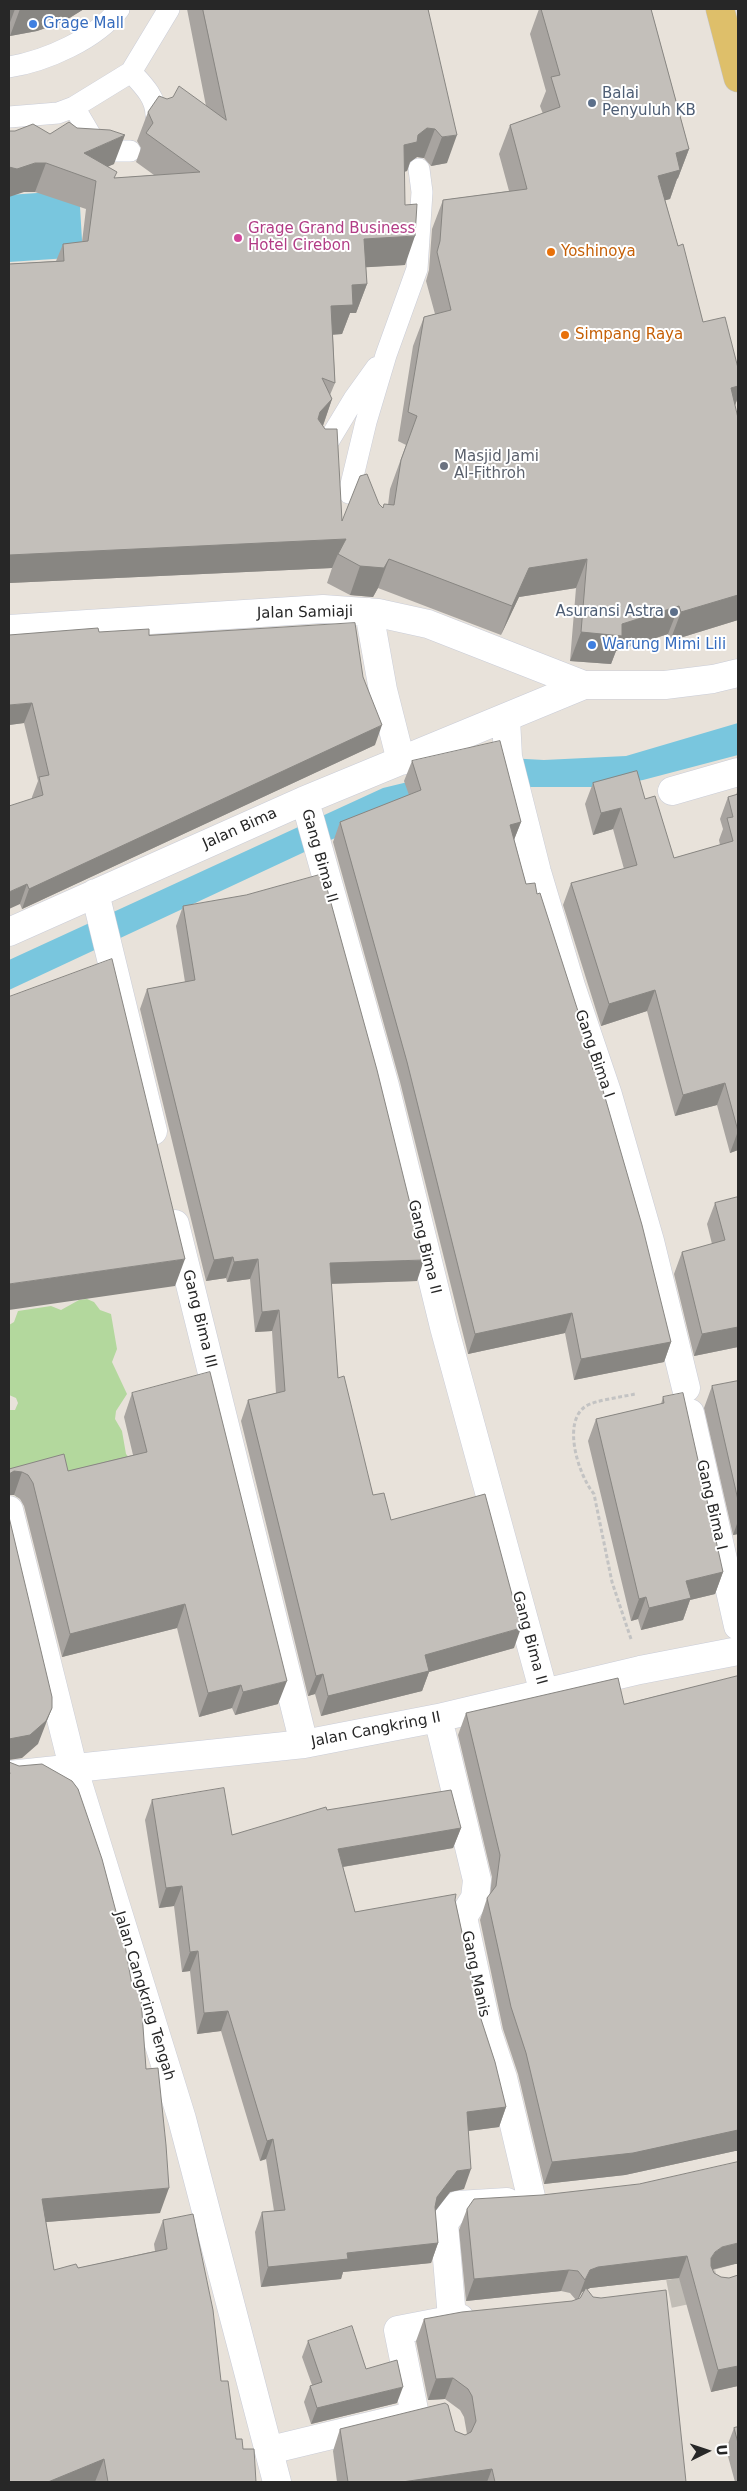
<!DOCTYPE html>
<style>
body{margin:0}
#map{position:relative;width:747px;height:2491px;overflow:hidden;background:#e8e2da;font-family:"DejaVu Sans",sans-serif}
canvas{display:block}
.frame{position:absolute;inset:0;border:10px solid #272727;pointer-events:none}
.north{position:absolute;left:682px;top:2426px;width:50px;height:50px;-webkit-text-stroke:4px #fff;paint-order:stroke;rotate:86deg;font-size:14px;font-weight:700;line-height:20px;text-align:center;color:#272727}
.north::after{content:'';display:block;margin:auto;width:18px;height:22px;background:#272727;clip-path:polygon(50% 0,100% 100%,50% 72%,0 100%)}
</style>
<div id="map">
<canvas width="747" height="2491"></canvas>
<div class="frame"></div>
<div class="north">U</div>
</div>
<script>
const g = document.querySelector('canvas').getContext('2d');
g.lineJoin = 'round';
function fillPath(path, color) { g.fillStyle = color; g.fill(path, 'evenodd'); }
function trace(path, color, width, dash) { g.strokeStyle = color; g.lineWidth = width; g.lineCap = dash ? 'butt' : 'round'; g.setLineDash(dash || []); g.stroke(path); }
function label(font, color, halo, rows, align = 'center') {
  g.font = font + ' "DejaVu Sans",sans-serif'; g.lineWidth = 4; g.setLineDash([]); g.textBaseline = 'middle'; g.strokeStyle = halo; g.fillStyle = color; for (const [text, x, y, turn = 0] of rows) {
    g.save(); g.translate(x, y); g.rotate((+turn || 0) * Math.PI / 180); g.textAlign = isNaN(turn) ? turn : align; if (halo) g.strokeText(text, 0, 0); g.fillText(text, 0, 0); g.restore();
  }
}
fillPath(new Path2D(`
 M87,1299L94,1302L100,1310L111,1314L117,1349L112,1362L127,1394L116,1411L115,1419L122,1431L126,1454L131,1460L17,1497C3,1488 9,1427 9,1410H15L18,1403L16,1398L9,1395V1325L14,1322L18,1311L51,1306L61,1310L79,1300Z`), '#b3d89d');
fillPath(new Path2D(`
 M79,190L83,257L9,262V195Z
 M738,723V755L643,780L602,787H519L385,818L328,841L9,990V960L383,788L507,758L544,760L626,756Z`), '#79c6de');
trace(new Path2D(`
 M669,2294L718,2284`), '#c1bdb6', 28, [28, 14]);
const lane = new Path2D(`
 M9,67C46,61 96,39 119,9
 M131,72C142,84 156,97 156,115
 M74,107L94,141L111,151H130
 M9,117L58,113L74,107L131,72L169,9
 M320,447L328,442L354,399L377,367
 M349,493L366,422L386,355L417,269L422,192L419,169`);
const street = new Path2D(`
 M369,612L383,690L401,761
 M9,629L323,609L378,613L428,624L584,685H665L713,679L738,673
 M506,719L508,757L537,872L571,986L608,1095L650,1241L686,1388
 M672,791L738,772
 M303,801L309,815L385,1086L444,1327L544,1693
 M95,893L153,1131
 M9,932L303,801L584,685
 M175,1224L304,1744
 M690,1413L738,1626
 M9,1510L73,1767L182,2119L277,2482
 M438,1718L477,1880L475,1898L463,1917L488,2033L503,2078L532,2201
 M9,1775L304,1744L438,1718L640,1670L738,1651
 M452,2318L444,2223L458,2205L507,2202
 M270,2450L415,2415L398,2330L460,2318`);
const primary = new Path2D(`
 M720,9L738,78`);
trace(lane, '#c9ccd7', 22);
trace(street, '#c9ccd7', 29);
trace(primary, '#c3c3c3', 29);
trace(new Path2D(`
 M631,1639L612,1582L594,1494C579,1476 561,1422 586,1406C596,1400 622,1397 635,1394`), '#c3c3c3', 3, [4, 2.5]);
trace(lane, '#fff', 21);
trace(street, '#fff', 28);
trace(primary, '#debf6a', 28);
fillPath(new Path2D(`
 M9,9H84L63,22L37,31L10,36L9,29Z
 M187,9H428L447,163L431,166L424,158L417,157L410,162L407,171L404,172L405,265L366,267L367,284L356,313H350L342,334L333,335L335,383L330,395L332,399L323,426L342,521L379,504L383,508L388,505L390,489L406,445L398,441L413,346L424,317L435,314L426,281L429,270L432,229L443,200L509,191L499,154L510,125L543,114L540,106L546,91L530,34L539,9H651L689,149L678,178L677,179L670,199L665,200L678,246L703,322L738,368V397L735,405L738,620L670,641L668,634L616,651L611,664L570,661L576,588L519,597L501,635L378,588L373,597L350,595L327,583L332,568L9,583V264L56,261L63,244L82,242L86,209L35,192H24L50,134L114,164L108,166L115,178L154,175L136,162L141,148L137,141L148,112L167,99L206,106Z
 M99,632L149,635L363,677L375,745L22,909L20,904L32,797L38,781L24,723L9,725Z
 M412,761L521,822L514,840L526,884L537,894L593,1070L671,1342L664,1362L574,1380L565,1333L468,1354L400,1082L333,842L340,822L409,795L404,781Z
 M593,783L645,799L674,858L720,845L719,840L723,829L720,819L728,797L736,795L738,789V1150L730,1153L717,1105L675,1116L647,1011L601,1026L563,905L571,883L624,869L613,829L593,835L585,804Z
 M183,906L417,1281L331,1284L338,1378L373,1495L391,1520L514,1648L429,1672L422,1691L321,1716L315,1694L308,1696L241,1421L248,1400L276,1393L272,1331L255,1332L250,1279L227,1282L226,1278L206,1281L140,1009L147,989L185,982L176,926Z
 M738,1197V1347L694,1356L674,1274L682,1252L712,1244L707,1224L715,1203Z
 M738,1381V1534L733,1535L704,1408L712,1386Z
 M132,1393L278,1704L235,1715L232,1708L199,1717L177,1628L62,1657L24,1506L20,1499L14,1495H9V1469L68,1471L133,1455L124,1417Z
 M663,1397L723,1572L715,1594L690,1600L683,1620L641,1630L638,1619L631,1621L588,1441L596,1419L661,1404Z
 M738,1676V2151H735L625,2175L544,2184L518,2074L503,2029L480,1920L487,1898L490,1895L492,1877L458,1735L466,1713L624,1704Z
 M9,1762L146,2069L160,2213L46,2222L54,2270L78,2268L155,2251L154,2244L163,2220L221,2381L236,2439L243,2449L256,2482H9Z
 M152,1800L232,1835L327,1810L461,1828L453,1848L343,1867L355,1912L455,1900L480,2016L506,2107L499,2127L468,2131L464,2189L450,2192L435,2211L438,2243L431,2263L343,2272L341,2279L261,2287L255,2232L262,2212L274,2211L266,2159L260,2161L221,2031L197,2034L190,1971L182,1972L174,1906L159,1908L145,1820Z
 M467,2209L735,2264L713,2270L714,2273L721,2277L729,2278L738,2275V2386L711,2392L679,2278L590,2288L587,2290L686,2482H337L333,2451L340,2429L455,2431L465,2435L467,2434L464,2417L460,2410L445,2399L428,2400L416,2341L424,2319L572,2301L576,2300L570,2293L561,2291L466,2301L459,2230ZM584,2291L580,2298H579L582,2292Z
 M308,2341L366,2369L397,2403L311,2424L304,2402L310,2386L312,2385L302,2357Z
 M738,2427V2482H735L726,2449L734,2428Z`), '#a8a4a0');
fillPath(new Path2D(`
 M9,9H15L9,25Z
 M20,9H84L63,22L37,31L10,36Z
 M427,128L435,129L424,158L417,157L410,162L407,171L393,174L404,145Z
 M125,135L114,164L85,177L84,153Z
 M457,135L447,163L431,166L442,137Z
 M689,149L678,178L677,179L670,199L648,205L658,176L676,153Z
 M35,163H46L35,192H24L9,197V167Z
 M415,236L405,265L354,268L364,239Z
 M367,284L356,313H350L342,334L321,335L331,306L352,285Z
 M738,386V397L732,414L731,388Z
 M332,399L322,428L309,441L320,412Z
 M346,539L338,554L332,568L9,583V555Z
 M389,559L378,588L373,597L350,595L360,566Z
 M587,559L576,588L519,597L501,635L512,606L529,568Z
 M738,595V620L670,641L681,612Z
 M679,606L668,634L616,651L611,664L570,661L581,632L622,624Z
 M32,703L24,723L9,725V705Z
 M382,725L375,745L22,909L29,889Z
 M621,808L613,829L593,835L601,813Z
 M521,822L513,842L510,825Z
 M27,884L20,904L9,909V892Z
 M655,990L647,1011L601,1026L609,1004Z
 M725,1083L717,1105L675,1116L683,1095Z
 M738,1131V1150L730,1153Z
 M233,1257L226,1278L206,1281L214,1260Z
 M185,1259L175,1286L9,1310V1284Z
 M258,1259L250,1279L227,1282L234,1262Z
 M424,1260L417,1281L322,1284L330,1263Z
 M279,1310L272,1331L255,1332L262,1312Z
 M572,1313L565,1333L468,1354L475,1334Z
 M738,1327V1347L694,1356L702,1334Z
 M671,1342L664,1362L574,1380L581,1359Z
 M14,1471L22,1472L14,1495H9V1474Z
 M738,1521V1534L733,1535Z
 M723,1572L715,1594L690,1600L683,1620L641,1630L649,1608L686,1581Z
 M646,1597L638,1619L631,1621L639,1599Z
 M185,1604L177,1628L62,1657L70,1634Z
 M521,1628L514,1648L429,1672L422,1691L321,1716L328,1696L425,1655Z
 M323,1674L315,1694L308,1696L316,1676Z
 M287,1681L278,1704L235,1715L243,1692Z
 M241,1685L232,1708L199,1717L208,1693Z
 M52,1708L38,1744L22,1758L9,1760V1739Z
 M461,1828L453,1848L330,1869L338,1849Z
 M182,1886L174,1906L159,1908L166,1888Z
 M198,1951L190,1971L182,1972L190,1952Z
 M228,2011L221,2031L197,2034L204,2013Z
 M506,2107L499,2127L460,2132L467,2112Z
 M738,2130V2151H735L625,2175L544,2184L552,2162Z
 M273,2139L266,2159L260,2161L267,2141Z
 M471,2169L464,2189L450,2192L430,2218L437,2197L457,2171Z
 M169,2188L160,2213L34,2223L42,2199Z
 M438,2243L431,2263L343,2272L341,2279L261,2287L268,2267L347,2253Z
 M738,2243V2264H735L714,2269L707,2273L711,2258L715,2252L722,2247Z
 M687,2256L679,2278L590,2288L582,2292L577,2301L585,2280L590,2270L598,2267Z
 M569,2270L561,2291L466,2301L474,2279Z
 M738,2366V2386L711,2392L718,2370Z
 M453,2378L445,2399L428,2400L436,2379Z
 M403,2387L397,2403L311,2424L317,2408Z
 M104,2459L95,2482H48Z
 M492,2469L487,2482H402Z`), '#888682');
const building = new Path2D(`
 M203,9H428L457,135L442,137L435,129L427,128L418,135L417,142L404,145L405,205L417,204L415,236L364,239L367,284L352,285L353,305L331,306L335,383L322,378L332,399L320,412L318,419L325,429H337L342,521L360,476L367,474L379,504L383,508L384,504L394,505L401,460L417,416L408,412L424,317L451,310L437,252L440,241L443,200L527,189L510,125L560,107L551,77L560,75L541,9H651L689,149L676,153L680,170L658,176L678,246L683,244L703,322L725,317L738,368V386L731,388L738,418V595L681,612L679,606L622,624V636L581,632L587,559L529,568L512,606L389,559L384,568L360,566L338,554L346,539L9,555V264L64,261L63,244L88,241L96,181L46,163H35L17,169L9,167V131H15L33,124L50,134L69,122L77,128L110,130L125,135L84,153L117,172L114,178L200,172L146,133L153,123L148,112L159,96L167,99L173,97L179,86L226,120Z
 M355,623L363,677L382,725L29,889L27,884L9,892V806L43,795L39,777L49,775L32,703L9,705V635L98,628L99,632L149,629V635Z
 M500,741L521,822L510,825L526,884L535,883L537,894L540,893L585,1033L593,1070H597L600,1080L642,1225L671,1342L581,1359L572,1313L475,1334L407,1062L340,822L421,790L412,761Z
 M637,771L645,799L655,796L674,858L733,841L727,818L733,817L728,797L738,794V1131L725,1083L683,1095L655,990L609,1004L571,883L637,865L621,808L601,813L593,783Z
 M323,874L377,1070L424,1260L330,1263L338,1378L344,1376L373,1495L384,1493L391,1520L485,1494L521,1628L425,1655L429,1671L328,1696L323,1674L316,1676L248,1400L285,1391L279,1310L262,1312L258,1259L234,1262L233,1257L214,1260L147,989L195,980L183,906L246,895Z
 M112,959L185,1259L9,1284V997Z
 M738,1197V1327L702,1334L682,1252L725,1240L715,1203Z
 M210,1372L287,1681L243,1692L241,1685L208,1693L185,1604L70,1634L33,1483L28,1475L22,1472L14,1471L9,1474V1469L64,1454L68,1471L147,1452L132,1393Z
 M738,1381V1500L712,1386Z
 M683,1393L723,1572L686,1581L691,1598L649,1608L646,1597L639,1599L596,1419L664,1403L663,1397Z
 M9,1517L52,1697V1708L46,1721L30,1735L9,1739Z
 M738,1676V2130L633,2153L552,2162L526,2053L511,2007L487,1898L496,1886L500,1855L466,1713L618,1678L624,1704Z
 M9,1762L19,1766L42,1764L72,1781L78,1789L102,1859L119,1923H121L132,1985L140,1984L146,2069L158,2068L166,2145L169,2188L42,2199L54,2270L76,2264L78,2268L167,2249L163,2220L193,2214L213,2310L221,2381H228L236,2439H242L243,2449H254L256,2482H108L104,2459L48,2482H9V1774H10L9,1769Z
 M224,1788L232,1835L326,1807L327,1810L451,1790L461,1828L338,1849L355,1912L456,1894L455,1900L480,2016L495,2062L506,2107L467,2112L471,2169L457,2171L437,2197L435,2207L438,2243L347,2253L348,2259L268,2267L262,2212L285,2210L273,2139L267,2141L228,2011L204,2013L198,1951L190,1952L182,1886L166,1888L152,1800Z
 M738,2162V2243L722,2247L715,2252L711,2258V2266L714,2273L721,2277L729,2278L738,2275V2366L718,2370L687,2256L598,2267L590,2270L585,2280L578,2271L569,2270L474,2279L467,2209L474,2199L542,2195L639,2184Z
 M586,2288L593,2297L601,2298L666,2290L686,2482H495L492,2469L402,2482H348L340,2429L445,2403L448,2405L455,2431L465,2435L471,2432L476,2421L472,2396L468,2389L453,2378L436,2379L424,2319L462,2312L572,2301L580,2298Z
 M352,2326L366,2369L397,2360L403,2387L317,2408L310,2386L322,2382L308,2341Z
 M738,2427V2443L734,2428Z`);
fillPath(building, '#c3bfba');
trace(building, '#888682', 1);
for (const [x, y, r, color] of [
 [33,24,5,"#3f7fe0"],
 [592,103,5,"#5c6f8a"],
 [238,238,5,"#d1479c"],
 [551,252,5,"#e8710a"],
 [565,335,5,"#e8710a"],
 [444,466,5,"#6b7280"],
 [674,612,5,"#5c6f8a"],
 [592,645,5,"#3f7fe0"]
]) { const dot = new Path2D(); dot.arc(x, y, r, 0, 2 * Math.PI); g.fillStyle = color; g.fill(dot); trace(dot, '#fff', 2); }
label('15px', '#366cbe', '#fff', [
 ["Grage Mall",43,24],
 ["Warung Mimi Lili",602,645]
], 'left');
label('15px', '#4e5e75', '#fff', [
 ["Balai",602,94],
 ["Penyuluh KB",602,111],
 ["Asuransi Astra",664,612,"right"]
], 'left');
label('15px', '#b23c85', '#fff', [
 ["Grage Grand Business",248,229],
 ["Hotel Cirebon",248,246]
], 'left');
label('15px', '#c56008', '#fff', [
 ["Yoshinoya",561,252],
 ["Simpang Raya",575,335]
], 'left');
label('15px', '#5b616d', '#fff', [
 ["Masjid Jami",454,457],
 ["Al-Fithroh",454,474]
], 'left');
label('15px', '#272727', '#fff', [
 ["Jalan Samiaji",305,613,-1],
 ["Jalan Bima",240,829,-24],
 ["Gang Bima II",319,856,74],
 ["Gang Bima I",594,1054,71],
 ["Gang Bima II",424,1247,76],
 ["Gang Bima III",199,1319,76],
 ["Gang Bima I",711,1505,77],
 ["Gang Bima II",529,1638,75],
 ["Jalan Cangkring II",376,1730,-11],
 ["Gang Manis",475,1974,78],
 ["Jalan Cangkring Tengah",144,1996,73]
]);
</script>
